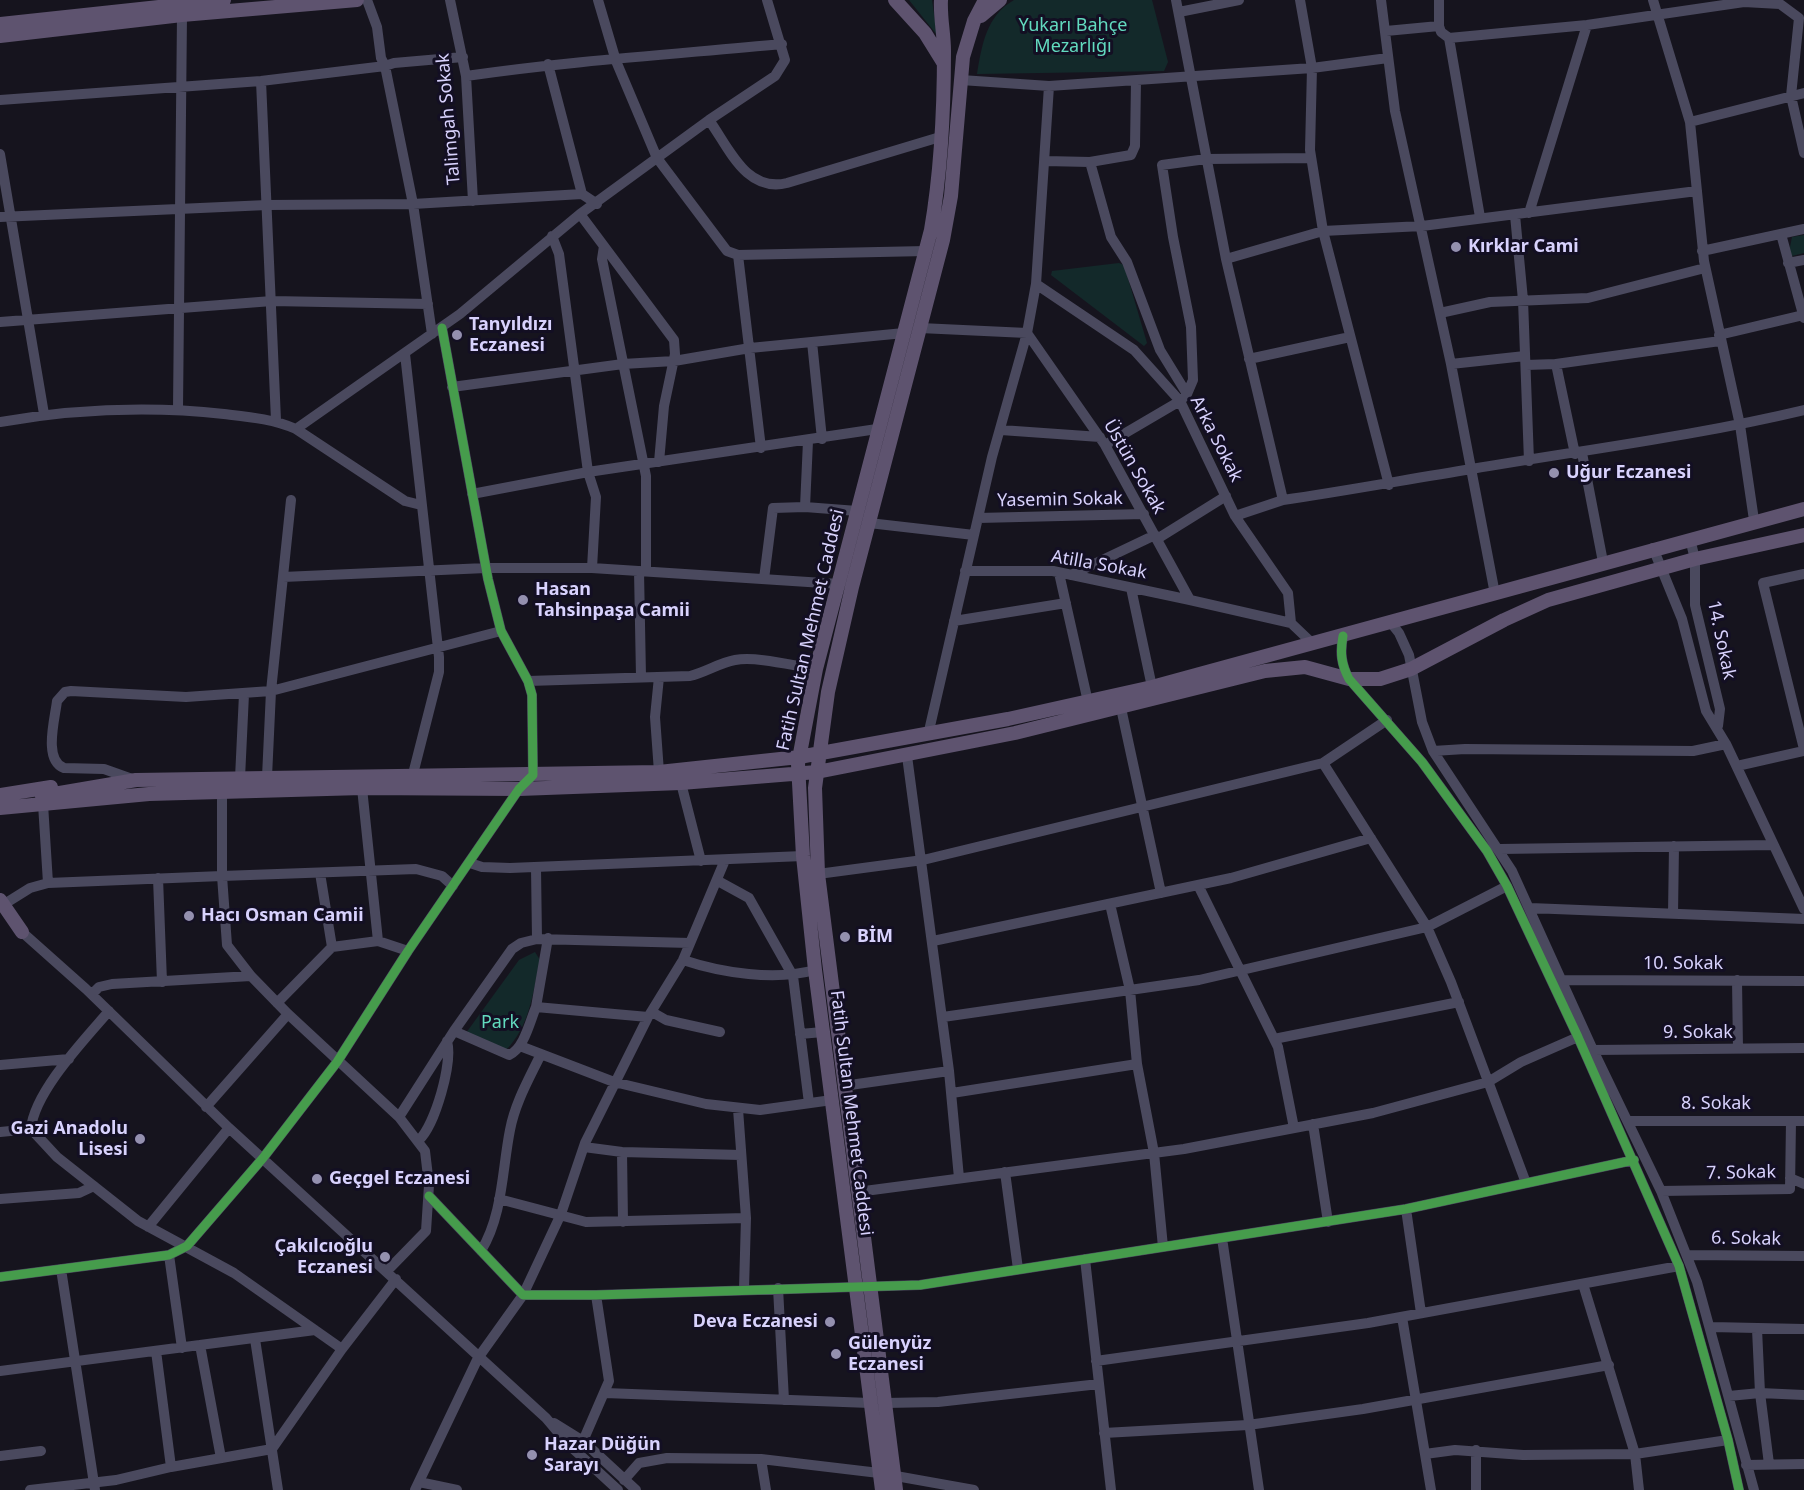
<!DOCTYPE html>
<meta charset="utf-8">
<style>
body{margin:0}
canvas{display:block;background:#16141e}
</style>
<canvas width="1804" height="1490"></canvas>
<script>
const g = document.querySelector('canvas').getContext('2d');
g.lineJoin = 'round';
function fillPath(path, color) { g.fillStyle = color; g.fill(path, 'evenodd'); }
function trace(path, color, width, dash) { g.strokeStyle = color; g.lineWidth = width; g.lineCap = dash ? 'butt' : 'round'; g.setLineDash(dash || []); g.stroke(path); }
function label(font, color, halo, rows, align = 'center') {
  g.font = font + ' "Noto Sans",sans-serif'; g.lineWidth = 6; g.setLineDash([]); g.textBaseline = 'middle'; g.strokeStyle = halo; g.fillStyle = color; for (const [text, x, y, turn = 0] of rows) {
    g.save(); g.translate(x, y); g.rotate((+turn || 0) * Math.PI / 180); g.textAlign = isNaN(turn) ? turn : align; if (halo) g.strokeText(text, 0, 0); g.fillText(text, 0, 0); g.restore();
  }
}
fillPath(new Path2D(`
 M909,0H932L937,35Z
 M1014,0H1152L1168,62L1164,71L977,74C982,45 986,16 1014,0Z
 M1804,235V253L1792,256L1789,252L1792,237Z
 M1119,263L1124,265L1147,343L1144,346L1051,275L1052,271Z
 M535,952L540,960C533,992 530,1026 506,1050L466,1033L519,960Z`), '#13292a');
trace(new Path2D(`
 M367,0L377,27L381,58L385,66L413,204L432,334
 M450,0L466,76L473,201
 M598,0L616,61L657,158L727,251L738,255L926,251
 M1176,0L1226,259L1283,500
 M1300,0L1312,68L1310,150L1323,231L1389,485
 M1381,0L1395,111L1451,364L1495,594
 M1439,0V26
 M1653,0L1690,122L1704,261L1740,425L1754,520
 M1179,12L1239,0
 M1386,31L1439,26L1441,32L1449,38L1587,25L1744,2L1780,4L1799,18L1791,96L1804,153
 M1449,38L1480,217
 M548,64L582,194
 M466,76C570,61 676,54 782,44
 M961,80L1049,86L1312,68L1388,58
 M261,81L276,420
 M0,100L261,81L385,66L394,63L463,57
 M709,120C729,148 746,193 787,183L940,137
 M1690,122L1804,93
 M0,154L44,414
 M1045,161L1090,162L1131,155L1135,146L1136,81
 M1090,162L1111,237L1127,262L1160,350L1187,394
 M1529,213L1587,25
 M580,214L674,340L675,354L664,406L659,462
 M1515,215L1523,300L1529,461
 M0,217L267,205L413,204L582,194L597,204
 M1781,234L1804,318
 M552,236L559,254L588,472L596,497L592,568
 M604,246L602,259L646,476V571
 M1702,251L1804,229
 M738,255L761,448
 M1226,259L1323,231L1422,226L1697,191
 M1788,263L1804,260
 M1036,284L1134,350L1180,401L1235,516L1288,593L1291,623
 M1440,313L1490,302L1588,298L1705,268
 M0,322L272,301L428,304
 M920,328L1027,333L1105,445L1190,600L1291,623L1312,643
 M1719,335L1803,315
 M812,342L822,439
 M405,354L439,657V672L413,774
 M1249,359L1350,337
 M1451,364L1525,356
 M1556,364L1575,454
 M1526,365L1556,364L1720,341
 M452,387L623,364L674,361L750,348L904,333
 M178,409L182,15
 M0,422C75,409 149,406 224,414C250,417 273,419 296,429L405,501L421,505
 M296,429L460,314L580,214L709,120L775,76L785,60L767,0
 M1001,430L1100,437
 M1105,445L1180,401L1187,394L1193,380L1191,327L1173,237L1162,165L1206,159L1311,158
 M1582,453L1603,562
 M472,494L588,472L877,429
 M805,507L808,441
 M1235,516L1283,500C1346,491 1409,479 1472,469C1583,450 1695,436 1804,410
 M978,518L1144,514
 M869,523L974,535
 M1157,539L1226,496
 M1690,539L1695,559V605L1720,709L1718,726
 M1653,548L1682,619L1706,711L1726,744L1804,909
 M639,571L641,677
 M965,571H1053L1190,600
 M1059,573L1088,702
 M1804,574L1763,583L1804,749
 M1071,575L1155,535
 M283,577L486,568H592L839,584
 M764,579L773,508L805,507L857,511
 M1131,588L1152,687
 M954,621L1066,603
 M1391,623L1399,633L1409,655L1422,722L1433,751L1512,871L1593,1050L1661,1191L1697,1282L1754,1490
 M1343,636C1340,652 1341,664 1349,679L1422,762L1487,851L1507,886L1578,1037L1679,1266L1728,1440L1739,1490
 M528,681L690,676C706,672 719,663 735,660C757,656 794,666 816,669
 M1121,708L1161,893
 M928,735L992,457L1027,333L1036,284L1049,86
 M1433,751L1465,749L1693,751L1726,744
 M1323,763L1427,927L1451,982L1526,1183
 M1737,766L1804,751
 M659,772L655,717L659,677
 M267,777L271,691L291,500
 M240,778L244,694
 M135,780L104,769L64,768C43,760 55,719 57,701L65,692L71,691L186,697L271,691L501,631
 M681,783L701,861
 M362,788L378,941
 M43,804L48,883
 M1500,849L1773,845
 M470,863L482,867L510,868L803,856
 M536,868L537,939L690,943
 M320,873L332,947
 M818,874L923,860L1323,763L1387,720
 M158,878L162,982
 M718,881L749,898L793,976L809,1103
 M1198,885L1278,1047L1294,1128
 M6,903L30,888L48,883L222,876V791
 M1110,904L1130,990L1137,1064L1154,1153L1163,1247
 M1530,908L1804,919
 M1673,914L1674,846
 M22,932L86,989L229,1128L546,1418L568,1444L618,1490
 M548,938L536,1007L648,1017L683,960L725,860
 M933,941L1231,878L1371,838
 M683,960C722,973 775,981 815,970
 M1562,980L1804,981
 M1737,980L1738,1049
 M92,994L99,987L112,984L251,976
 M277,1003L332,947L378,941L408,951
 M109,1011C85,1039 34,1092 31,1129L57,1157L138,1221L234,1273L342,1349
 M652,1012L666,1020L720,1032
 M943,1017L1199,980L1427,927L1507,886
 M454,1031L509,1055C524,1049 530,1021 536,1007
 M800,1034L823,1032
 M1274,1039L1459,1002
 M520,1046L614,1082L706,1104L760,1110L832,1100
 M1593,1050L1804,1048
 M0,1065L69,1059
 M949,1071L959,1178
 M843,1086L949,1071L907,756
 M952,1093L1137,1064
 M206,1107L288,1014
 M738,1109L746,1218L744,1289
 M399,1117L454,1031L512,949L521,943L537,939
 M1628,1121H1804
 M1313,1124L1328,1222
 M0,1132L31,1129
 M419,1140C435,1125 453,1063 447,1041
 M584,1147L622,1152L741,1155
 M622,1152L623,1222
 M1005,1172L1018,1269
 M1790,1178L1804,1184
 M1661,1191L1790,1189L1791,1121
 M857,1192L1184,1149L1373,1113L1488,1082L1521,1062L1578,1037
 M429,1196L523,1295H596L920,1285L1406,1209L1634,1160
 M0,1199L79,1193L94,1186
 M499,1199L586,1222L746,1218
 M1406,1209L1421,1313
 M148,1227L229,1128
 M1222,1238L1259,1490
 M481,1251C503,1215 502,1170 510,1130C515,1103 529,1079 541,1054
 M169,1255L182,1348
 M1688,1255L1804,1256
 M1085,1259L1111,1490
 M61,1269L95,1490
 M387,1271L426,1231L429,1185L425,1151L399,1117L288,1014L251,976L227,945L222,876L416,869L442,876L453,886
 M0,1277L169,1255L187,1246L263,1158L337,1062L408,951L519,789L533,775L532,695L528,681L501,631L488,579L442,328
 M1583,1284L1635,1454L1639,1490
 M778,1288L784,1400
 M1402,1317L1431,1490
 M1711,1327L1804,1329
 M1757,1329L1760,1393L1769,1464
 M255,1339L278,1490
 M200,1345L221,1458
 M156,1351L171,1467
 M1096,1361L1368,1323L1679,1266
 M0,1371L315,1330
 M605,1393L870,1403
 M1729,1396L1760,1393L1804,1395
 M885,1403L938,1402L1099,1384
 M554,1423L583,1441L636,1490
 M1104,1433L1248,1425L1363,1409L1609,1365
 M583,1441L609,1381L596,1295
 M1476,1450V1490
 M1425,1454L1455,1450L1523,1455L1635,1454L1728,1440
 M0,1456L41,1451
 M761,1459L766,1490
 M1746,1465L1804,1464
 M624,1480L639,1463L667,1458L761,1459L879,1473L974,1490
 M419,1482L457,1490
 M30,1490L116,1480L171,1467L272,1449L342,1349L396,1279
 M415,1490L478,1358L523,1295L561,1214L585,1143L648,1017`), '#4a495e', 10);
trace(new Path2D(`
 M895,0L925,33L943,62
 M981,16L1000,0
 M0,24L224,0
 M0,36L182,15L357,0
 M0,795L51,787
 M42,796L136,780L659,772L799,757L1008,719L1152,687L1804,509
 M0,808L149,794L362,788L519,789L681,783L817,772L1015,733L1265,671L1305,667L1349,679H1380L1411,669L1504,620L1548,600L1695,559L1804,535
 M0,900L22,932
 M882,1490L815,970L803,856L798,764L816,669L931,230C941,172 944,110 944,51C944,34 940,17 941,0
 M896,1490L818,874L815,788L828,692L852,587L943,240L951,196L963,57L974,21L985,0`), '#5e536f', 14);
trace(new Path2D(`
 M1343,636C1340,652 1341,664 1349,679L1422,762L1487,851L1507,886L1578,1037L1679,1266L1728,1440L1739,1490
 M429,1196L523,1295H596L920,1285L1406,1209L1634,1160
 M0,1277L169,1255L187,1246L263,1158L337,1062L408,951L519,789L533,775L532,695L528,681L501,631L488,579L442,328`), '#469c4c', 9);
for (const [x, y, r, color] of [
 [1456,247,6,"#9490af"],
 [457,335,6,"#9490af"],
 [1554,473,6,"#9490af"],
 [523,600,6,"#9490af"],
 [189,916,6,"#9490af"],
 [845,937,6,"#9490af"],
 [140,1139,6,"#9490af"],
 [317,1179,6,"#9490af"],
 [385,1257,6,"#9490af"],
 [830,1322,6,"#9490af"],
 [836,1354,6,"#9490af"],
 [532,1455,6,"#9490af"]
]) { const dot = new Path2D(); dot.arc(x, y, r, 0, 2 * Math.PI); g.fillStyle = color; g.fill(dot); trace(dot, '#130f23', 2); }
label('18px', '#62dabf', '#130f23', [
 ["Yukarı Bahçe",1073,26],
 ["Mezarlığı",1073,47],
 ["Park",500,1023]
]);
label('18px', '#d8d2fd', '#130f23', [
 ["Talimgah Sokak",449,119,-95],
 ["Arka Sokak",1216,439,63],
 ["Üstün Sokak",1134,467,60],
 ["Yasemin Sokak",1060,500,-1],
 ["Atilla Sokak",1099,565,10],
 ["Fatih Sultan Mehmet Caddesi",811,630,-77],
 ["14. Sokak",1721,640,78],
 ["10. Sokak",1683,964],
 ["9. Sokak",1698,1033],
 ["8. Sokak",1716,1104],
 ["Fatih Sultan Mehmet Caddesi",851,1113,83],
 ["7. Sokak",1741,1173,-1],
 ["6. Sokak",1746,1239,1]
]);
label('bold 18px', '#d8d2fd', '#130f23', [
 ["Kırklar Cami",1468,247],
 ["Tanyıldızı",469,325],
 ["Eczanesi",469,346],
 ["Uğur Eczanesi",1566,473],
 ["Hasan",535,590],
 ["Tahsinpaşa Camii",535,611],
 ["Hacı Osman Camii",201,916],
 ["BİM",857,937],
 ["Gazi Anadolu",128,1129,"right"],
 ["Lisesi",128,1150,"right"],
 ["Geçgel Eczanesi",329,1179],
 ["Çakılcıoğlu",373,1247,"right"],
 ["Eczanesi",373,1268,"right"],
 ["Deva Eczanesi",818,1322,"right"],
 ["Gülenyüz",848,1344],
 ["Eczanesi",848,1365],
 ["Hazar Düğün",544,1445],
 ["Sarayı",544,1466]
], 'left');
</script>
